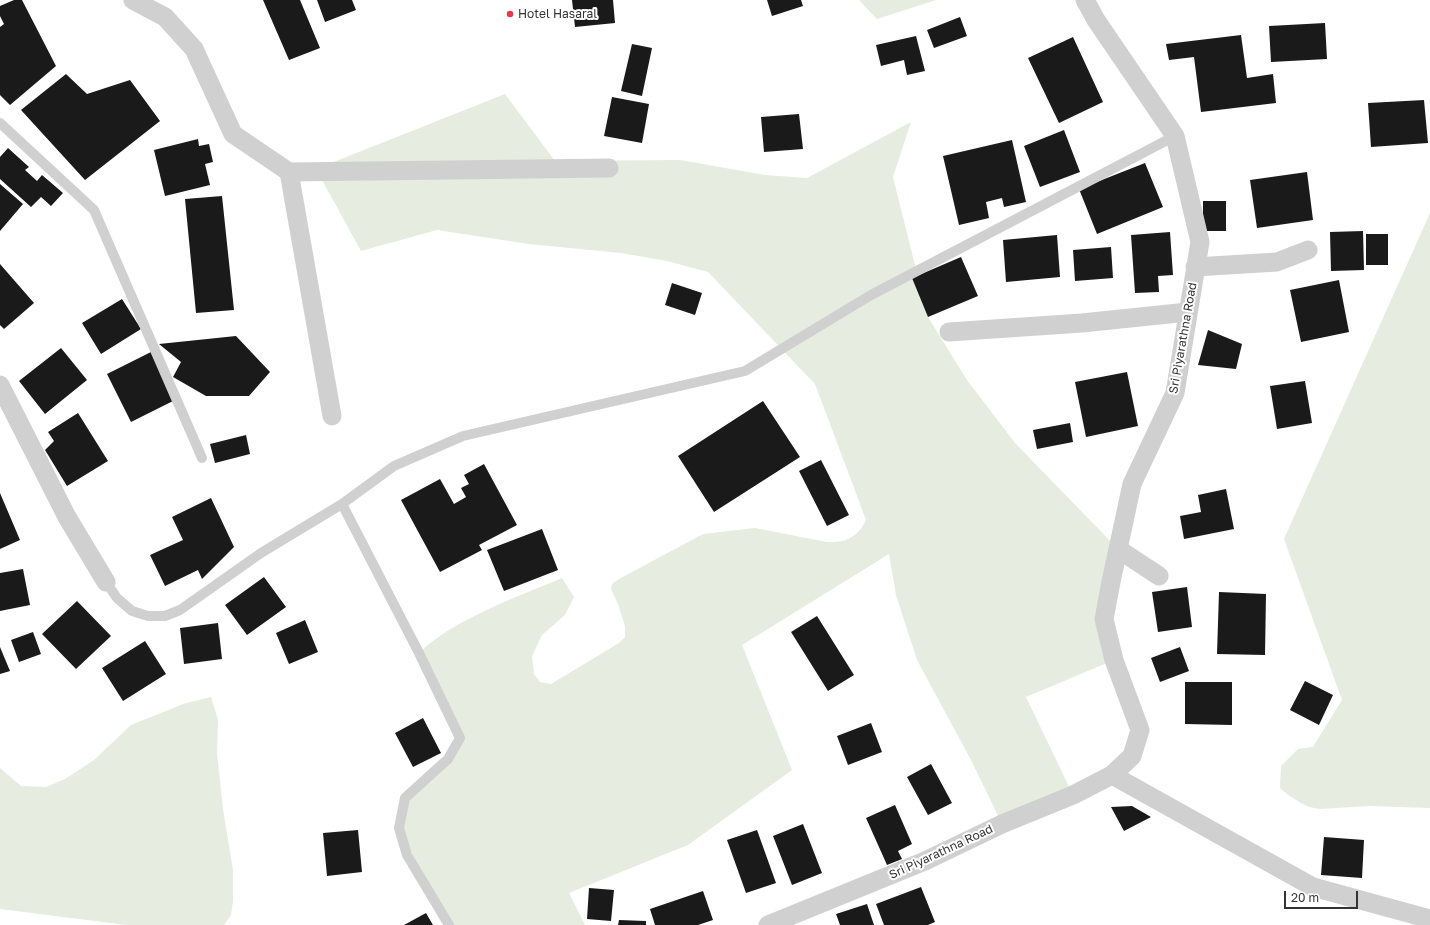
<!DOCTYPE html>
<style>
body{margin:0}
#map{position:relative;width:1430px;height:925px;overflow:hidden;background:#fff;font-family:"Golos Text",sans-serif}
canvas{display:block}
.scale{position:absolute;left:1284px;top:891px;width:74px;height:18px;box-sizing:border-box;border:2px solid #333;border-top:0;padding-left:5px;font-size:12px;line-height:14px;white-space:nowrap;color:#333;-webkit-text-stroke:3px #fff;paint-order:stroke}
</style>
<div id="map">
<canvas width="1430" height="925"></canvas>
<div class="scale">20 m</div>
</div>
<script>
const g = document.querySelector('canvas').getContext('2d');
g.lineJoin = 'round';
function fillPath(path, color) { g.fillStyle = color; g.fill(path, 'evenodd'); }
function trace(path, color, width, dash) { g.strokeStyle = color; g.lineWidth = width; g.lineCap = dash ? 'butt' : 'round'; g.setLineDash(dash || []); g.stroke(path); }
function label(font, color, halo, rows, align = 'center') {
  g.font = font + ' "Golos Text",sans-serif'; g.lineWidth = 4; g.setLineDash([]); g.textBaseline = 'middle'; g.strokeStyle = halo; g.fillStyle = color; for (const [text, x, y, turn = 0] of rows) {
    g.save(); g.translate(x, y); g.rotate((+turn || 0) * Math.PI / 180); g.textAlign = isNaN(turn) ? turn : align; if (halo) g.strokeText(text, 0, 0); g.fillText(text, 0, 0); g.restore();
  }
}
fillPath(new Path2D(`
 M859,0H936L877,19Z
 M505,94L555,161L680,160L765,175L807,178L911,122L893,177L928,317L967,380L1015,443L1118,549L1112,577L1114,660L1026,697L1073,795L1002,824L971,760L917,660L896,595L889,554L742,645L792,770L688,845L569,893L585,925H449L399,828L405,798L448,759L460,738L419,653C456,618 515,598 562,578L574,597L565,615L542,635L532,656L534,674L540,682L551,684L619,643L625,637V626L618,604L611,589L612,584L619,579L703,534L755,528L827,542C846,543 858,537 866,520L815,384L708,272L667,261L621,253L529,244L437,230L361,251L316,169Z
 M1430,213V808L1369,806L1320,809L1309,807L1301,803L1288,795L1280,788L1281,766L1298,749L1313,747L1342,700L1284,539Z
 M211,697L218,720L217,753L223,809L233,870V901L231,915L224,925H126L0,909V768L21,786L46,787L65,779L94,760L131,725L183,704Z`), '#e6ecdf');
fillPath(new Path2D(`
 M14,0H22L56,66L10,105L0,95V27L4,24L0,16V6Z
 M263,0H300L320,48L289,60Z
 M317,0H352L356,10L325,22Z
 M572,0H613L615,23L575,27Z
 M767,0H801L803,6L772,16Z
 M960,17L967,36L934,48L927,30Z
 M1325,23L1327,59L1271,62L1269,26Z
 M1241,35L1247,78L1273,74L1276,103L1201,112L1194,57L1169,60L1166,44Z
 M916,36L925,71L907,75L904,60L881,66L876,45Z
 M1073,37L1103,102L1059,123L1028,58Z
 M632,44L652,48L642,96L621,91Z
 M66,74L87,94L130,80L160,121L85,180L21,110Z
 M612,97L649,104L642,143L604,136Z
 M1424,100L1428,143L1371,147L1368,103Z
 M799,114L803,149L764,152L761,117Z
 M1064,130L1080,172L1040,187L1024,146Z
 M198,139L199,146L209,144L213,162L205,164L210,185L165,196L154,150Z
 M1012,140L1026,202L1004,207L1002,198L986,202L989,218L959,225L943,156Z
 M8,148L29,167L25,170L37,181L42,175L63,193L51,206L41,197L31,207L0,179V157Z
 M1145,163L1163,207L1097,234L1079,189Z
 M1307,172L1313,220L1257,228L1250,180Z
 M0,184L23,204L0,231Z
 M222,196L234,310L196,313L185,199Z
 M1203,201H1226V231H1203Z
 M1363,231L1364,270L1331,271L1330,232Z
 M1170,232L1173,275L1158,276L1159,292L1135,293L1131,235Z
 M1366,234H1388V265H1366Z
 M1057,235L1060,277L1006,282L1003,240Z
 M1111,247L1113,278L1075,281L1073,250Z
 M961,257L978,296L928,317L912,278Z
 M0,264L34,303L4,329L0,325Z
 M1339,280L1349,332L1301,342L1290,290Z
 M672,283L702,293L695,315L665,305Z
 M122,299L141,329L101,354L82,323Z
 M1208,330L1242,344L1236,369L1198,365Z
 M236,336L270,372L249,396H206L173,377L181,362L159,344Z
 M61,348L87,380L45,414L19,381Z
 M151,352L175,400L131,422L107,374Z
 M1127,372L1138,426L1086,437L1075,382Z
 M1305,381L1312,423L1277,429L1270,386Z
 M763,401L800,457L714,512L678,456Z
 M78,413L108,461L67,486L45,450L54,441L48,432Z
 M1070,423L1073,442L1037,449L1033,430Z
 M246,435L250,454L215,463L210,444Z
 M821,460L849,515L827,526L799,471Z
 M484,464L517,525L479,545L482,550L440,572L401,500L440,479L454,504L466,497L461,488L469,484L464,475Z
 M1226,489L1234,529L1184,539L1180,516L1201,512L1198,495Z
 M0,493L20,540L0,549Z
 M211,498L234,547L202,579L198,570L165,586L150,555L183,540L172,517Z
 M542,529L558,570L504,591L487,550Z
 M23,569L30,605L0,611V573Z
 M264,577L286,607L247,635L225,605Z
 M1187,587L1192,627L1158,632L1152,592Z
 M1219,592L1266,594L1265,655L1217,654Z
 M77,601L111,636L76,669L42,634Z
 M817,616L854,675L828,691L791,632Z
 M305,620L318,652L289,664L276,633Z
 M218,623L222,659L184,664L180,628Z
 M33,632L41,654L19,662L11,640Z
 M145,641L166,674L123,701L102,668Z
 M0,647L10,671L0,674Z
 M1180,647L1189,671L1160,682L1151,658Z
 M1305,681L1333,695L1319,725L1290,710Z
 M1185,682H1232V725L1185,724Z
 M423,718L441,753L413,767L395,733Z
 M871,723L882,752L848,765L837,736Z
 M931,764L952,803L928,815L907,777Z
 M895,805L912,844L898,851L902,859L887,865L866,818Z
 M1132,806L1151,817L1124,831L1111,807Z
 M803,824L822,873L792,885L773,836Z
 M358,830L362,872L327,876L323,833Z
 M757,830L776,883L746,893L727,840Z
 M1324,837L1364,840L1362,878L1321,875Z
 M921,887L935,922L928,925H884L876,904Z
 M589,888L614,890L611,921L587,919Z
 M703,891L713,920L698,925H655L650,909Z
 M867,904L874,925H840L836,914Z
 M426,913L433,925H404Z
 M619,920L646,921V925H618Z`), '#1a1a1a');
trace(new Path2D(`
 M0,123L94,210L202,458
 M342,504L394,466L463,436L745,371L871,295L1175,136
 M106,582L117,598L132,611L148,616H165L180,610L261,553L342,504L419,653L460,738L448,759L405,798L399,828L407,855L449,925`), '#d0d0d0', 10);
trace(new Path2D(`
 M133,0L165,17L194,49L233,134L289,172L332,416
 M1085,0L1096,20L1175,136L1200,242L1175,393L1132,484L1112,577L1104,619L1114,660L1140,730L1132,756L1112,775L1313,887L1430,919
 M289,172L609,168
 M1195,267L1277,262L1308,250
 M949,332L1082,323L1188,312
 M0,385L67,517L106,582
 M1118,549L1159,576
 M768,925L925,861L1002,824L1073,795L1112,775`), '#d0d0d0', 19);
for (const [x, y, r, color] of [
 [510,14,4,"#e63946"]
]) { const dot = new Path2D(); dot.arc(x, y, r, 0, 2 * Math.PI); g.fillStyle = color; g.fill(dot); trace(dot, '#fff', 1.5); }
label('12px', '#333', '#fff', [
 ["Hotel Hasaral",518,14]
], 'left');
label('12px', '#333', '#fff', [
 ["Sri Piyarathna Road",1183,338,-80],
 ["Sri Piyarathna Road",941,852,-25]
]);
</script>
